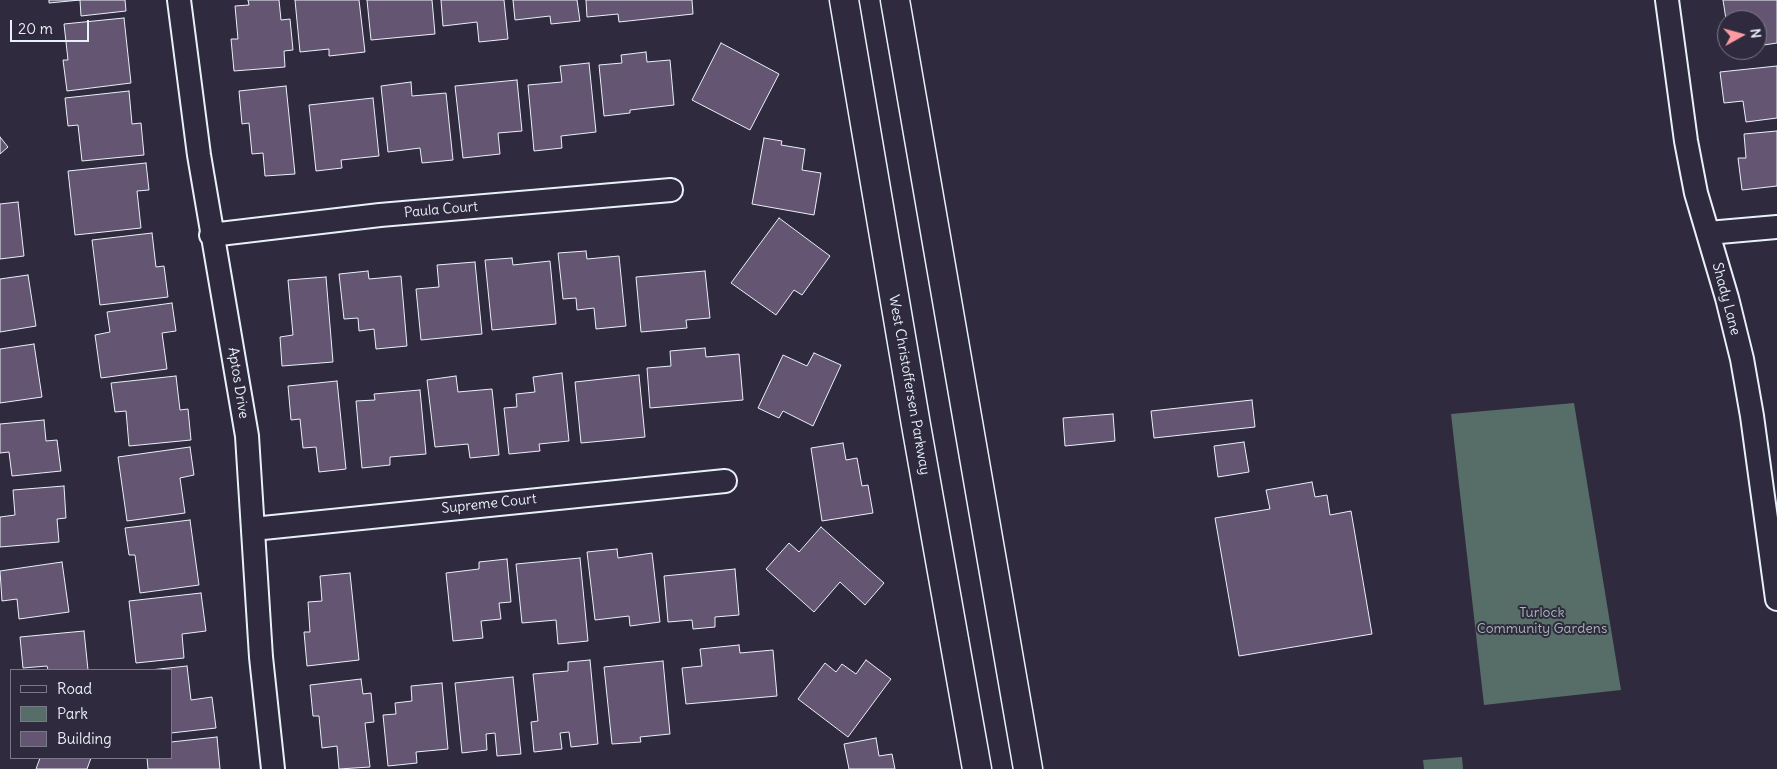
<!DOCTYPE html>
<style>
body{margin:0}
#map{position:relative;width:1777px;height:769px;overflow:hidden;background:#2f2a3d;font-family:Delius,sans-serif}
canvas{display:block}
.legend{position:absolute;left:10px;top:669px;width:162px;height:90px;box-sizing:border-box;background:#2f2a3d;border:1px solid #797a88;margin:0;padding:6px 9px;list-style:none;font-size:15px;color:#e8f1f8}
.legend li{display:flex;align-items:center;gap:10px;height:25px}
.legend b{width:25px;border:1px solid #797a88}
.north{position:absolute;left:1717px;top:10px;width:50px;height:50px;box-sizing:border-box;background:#2f2a3d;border:1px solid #797a88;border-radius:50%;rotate:83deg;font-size:14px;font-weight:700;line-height:20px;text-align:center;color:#e8f1f8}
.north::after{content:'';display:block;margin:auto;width:18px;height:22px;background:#ff9aa2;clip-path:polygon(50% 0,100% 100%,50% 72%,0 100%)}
.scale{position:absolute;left:10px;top:20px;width:79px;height:22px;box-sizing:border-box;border:2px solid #e8f1f8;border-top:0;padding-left:6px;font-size:15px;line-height:18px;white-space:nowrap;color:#e8f1f8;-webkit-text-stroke:4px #2f2a3d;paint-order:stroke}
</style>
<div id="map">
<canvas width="1777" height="769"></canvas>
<ul class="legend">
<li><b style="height:6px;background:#2f2a3d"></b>Road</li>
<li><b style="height:14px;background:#576d68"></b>Park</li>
<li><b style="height:14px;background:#645672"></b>Building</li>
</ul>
<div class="north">N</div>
<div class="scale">20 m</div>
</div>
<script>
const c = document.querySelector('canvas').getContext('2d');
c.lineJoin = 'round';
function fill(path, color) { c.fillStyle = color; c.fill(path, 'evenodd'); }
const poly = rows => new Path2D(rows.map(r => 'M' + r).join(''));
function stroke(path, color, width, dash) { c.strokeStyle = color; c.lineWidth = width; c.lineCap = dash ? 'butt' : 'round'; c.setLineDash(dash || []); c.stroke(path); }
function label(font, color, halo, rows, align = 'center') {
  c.font = font + ' Delius,sans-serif'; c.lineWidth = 4; c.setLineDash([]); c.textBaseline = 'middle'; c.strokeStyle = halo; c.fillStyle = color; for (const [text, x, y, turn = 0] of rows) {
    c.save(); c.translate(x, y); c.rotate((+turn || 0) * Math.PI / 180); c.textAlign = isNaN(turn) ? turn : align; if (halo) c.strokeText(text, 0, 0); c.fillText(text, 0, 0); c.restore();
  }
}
fill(poly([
 [1574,403,1621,690,1484,705,1451,414],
 [1462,757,1463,769,1424,769,1423,760]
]), '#576d68');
const building = poly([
 [49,0,125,0,126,11,81,16,80,0,49,3,49,0],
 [248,0,279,0,281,20,290,19,293,50,284,51,285,67,234,71,231,39,238,39,235,6,249,5,248,0],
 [295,0,359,0,365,52,329,56,329,49,300,52,295,0],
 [367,0,432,0,435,34,371,40,367,0],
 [441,0,504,0,508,39,479,42,477,22,443,26,441,0],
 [513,0,577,0,580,21,551,24,550,16,515,20,513,0],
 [586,0,692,0,693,14,619,22,618,14,587,17,586,0],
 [1723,0,1777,0,1777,43,1757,46,1757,20,1727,20,1727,26,1723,0],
 [124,18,131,83,67,91,63,60,68,60,64,24,124,18],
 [721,43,779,74,750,130,692,100,721,43],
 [646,52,647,62,670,60,674,105,630,110,630,113,604,116,599,65,622,63,621,55,646,52],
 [589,63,596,132,561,136,562,148,534,151,528,85,562,82,560,66,589,63],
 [1777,66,1777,118,1746,122,1743,101,1724,103,1720,72,1777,66],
 [517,80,522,131,498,133,500,154,463,158,455,86,517,80],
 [411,82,412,96,446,93,453,160,422,163,420,148,388,152,381,86,411,82],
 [286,86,295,174,265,176,263,153,252,154,249,123,242,124,239,91,286,86],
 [129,91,132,124,141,123,144,155,82,161,78,125,68,126,65,98,129,91],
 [373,98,379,156,341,160,342,168,316,171,309,105,373,98],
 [1777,131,1777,186,1742,190,1738,158,1746,158,1744,134,1777,131],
 [0,137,8,147,0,154,0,137],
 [764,138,782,141,781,145,805,149,802,170,821,173,814,215,752,204,764,138],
 [146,163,149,190,137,191,141,228,75,235,68,171,146,163],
 [18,202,24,256,0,259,0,204,18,202],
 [779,218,830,256,802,295,794,290,776,315,731,283,779,218],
 [152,233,156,267,164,266,168,297,100,305,92,240,152,233],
 [586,251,587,259,619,256,626,326,596,329,594,308,577,310,576,298,563,299,558,253,586,251],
 [512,258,513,265,550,261,556,324,492,330,485,260,512,258],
 [475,262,482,334,421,340,416,289,439,287,437,265,475,262],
 [368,271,369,279,401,276,407,346,376,349,374,329,359,331,358,318,344,319,339,274,368,271],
 [705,271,710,318,686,320,687,328,641,332,636,277,705,271],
 [28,275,36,326,0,332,0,279,28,275],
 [326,277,333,362,282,366,280,337,293,335,288,280,326,277],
 [172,303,176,331,162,333,167,369,101,378,95,335,110,332,107,312,172,303],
 [34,344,42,397,0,403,0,349,34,344],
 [705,348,706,357,739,354,743,400,650,408,647,368,671,366,670,351,705,348],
 [814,353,841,365,813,426,783,411,779,418,758,408,783,355,807,366,814,353],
 [562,373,569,441,539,444,540,451,509,454,504,408,517,407,516,394,535,392,533,377,562,373],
 [639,375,645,437,581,443,575,382,639,375],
 [176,376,180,410,188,409,191,440,129,446,126,411,115,412,111,383,176,376],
 [456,376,458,392,492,389,499,455,470,458,468,444,435,447,427,380,456,376],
 [337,381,346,469,319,472,316,447,303,448,300,419,291,420,288,386,337,381],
 [420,390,426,454,390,457,390,465,362,468,356,401,375,400,374,394,420,390],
 [1252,400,1255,427,1154,438,1151,411,1252,400],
 [1113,414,1115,441,1065,446,1063,418,1113,414],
 [44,420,46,441,57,440,61,471,12,476,9,452,0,453,0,424,44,420],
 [1244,442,1249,472,1218,477,1214,446,1244,442],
 [843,443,846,460,857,458,862,486,868,485,873,513,822,521,811,448,843,443],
 [190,447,194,475,180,478,185,513,127,521,118,457,190,447],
 [1312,482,1315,497,1327,495,1330,515,1351,511,1372,634,1239,656,1215,518,1270,509,1266,490,1312,482],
 [64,486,66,518,57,519,59,542,0,547,0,517,15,515,13,490,64,486],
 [190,520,199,585,140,593,135,555,129,555,125,528,190,520],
 [821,527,884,583,865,605,840,582,814,612,766,569,789,543,799,552,821,527],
 [617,549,618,558,652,553,660,622,630,626,629,616,595,620,587,552,617,549],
 [580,558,588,641,558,644,556,620,522,623,516,564,580,558],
 [507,559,511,602,499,603,501,619,481,621,483,638,453,641,446,573,479,569,479,562,507,559],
 [62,562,69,612,19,619,17,599,2,601,0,571,62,562],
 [735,569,739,615,715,617,715,627,693,629,692,620,668,622,664,576,735,569],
 [350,573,359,660,307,666,304,632,310,632,308,602,322,601,320,576,350,573],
 [201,593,206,631,182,634,184,658,136,663,129,601,201,593],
 [84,631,88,670,48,670,47,666,23,668,20,637,84,631],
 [739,645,740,653,773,650,777,696,686,704,682,668,702,666,700,649,739,645],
 [590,660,598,744,571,747,569,732,560,733,562,749,534,752,531,722,538,721,533,674,568,671,568,662,590,660],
 [866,660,891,679,848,737,798,699,825,663,836,672,842,664,856,674,866,660],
 [663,661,670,734,640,737,641,742,612,744,604,667,663,661],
 [187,666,191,700,212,697,216,728,171,733,171,670,150,670,187,666],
 [513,677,521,754,497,756,495,733,486,734,487,750,462,753,455,683,513,677],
 [361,679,363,694,371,693,374,722,365,723,370,767,339,769,337,746,322,748,319,716,313,716,310,685,361,679],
 [442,683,448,749,416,752,417,763,388,766,383,715,396,714,395,703,412,701,411,686,442,683],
 [217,737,220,769,148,769,147,758,171,758,171,742,217,737],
 [876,738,879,756,892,754,895,769,849,769,844,744,876,738],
 [40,758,91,758,87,769,36,769,40,758]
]);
fill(building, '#645672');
stroke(building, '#e8f1f8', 1);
const minor = poly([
 [179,0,199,155,247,436,261,657,273,769],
 [1667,0,1686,141,1696,193,1727,298,1742,359,1752,416,1777,599],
 [1708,233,1777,227],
 [211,235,380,215,671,190],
 [253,529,725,481]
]);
const tertiary = poly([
 [844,0,916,425,977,769],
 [895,0,1028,769]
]);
stroke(minor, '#e8f1f8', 26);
stroke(tertiary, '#e8f1f8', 31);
stroke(minor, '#2f2a3d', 22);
stroke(tertiary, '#2f2a3d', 28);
label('14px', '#e8f1f8', '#2f2a3d', [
 ["Paula Court",441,210,-5],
 ["Shady Lane",1726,299,75],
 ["Aptos Drive",238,383,81],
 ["West Christoffersen Parkway",909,385,80],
 ["Supreme Court",489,504,-6]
]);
label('14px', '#a7b6b7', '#2f2a3d', [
 ["Turlock",1542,613],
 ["Community Gardens",1542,629]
]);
</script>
